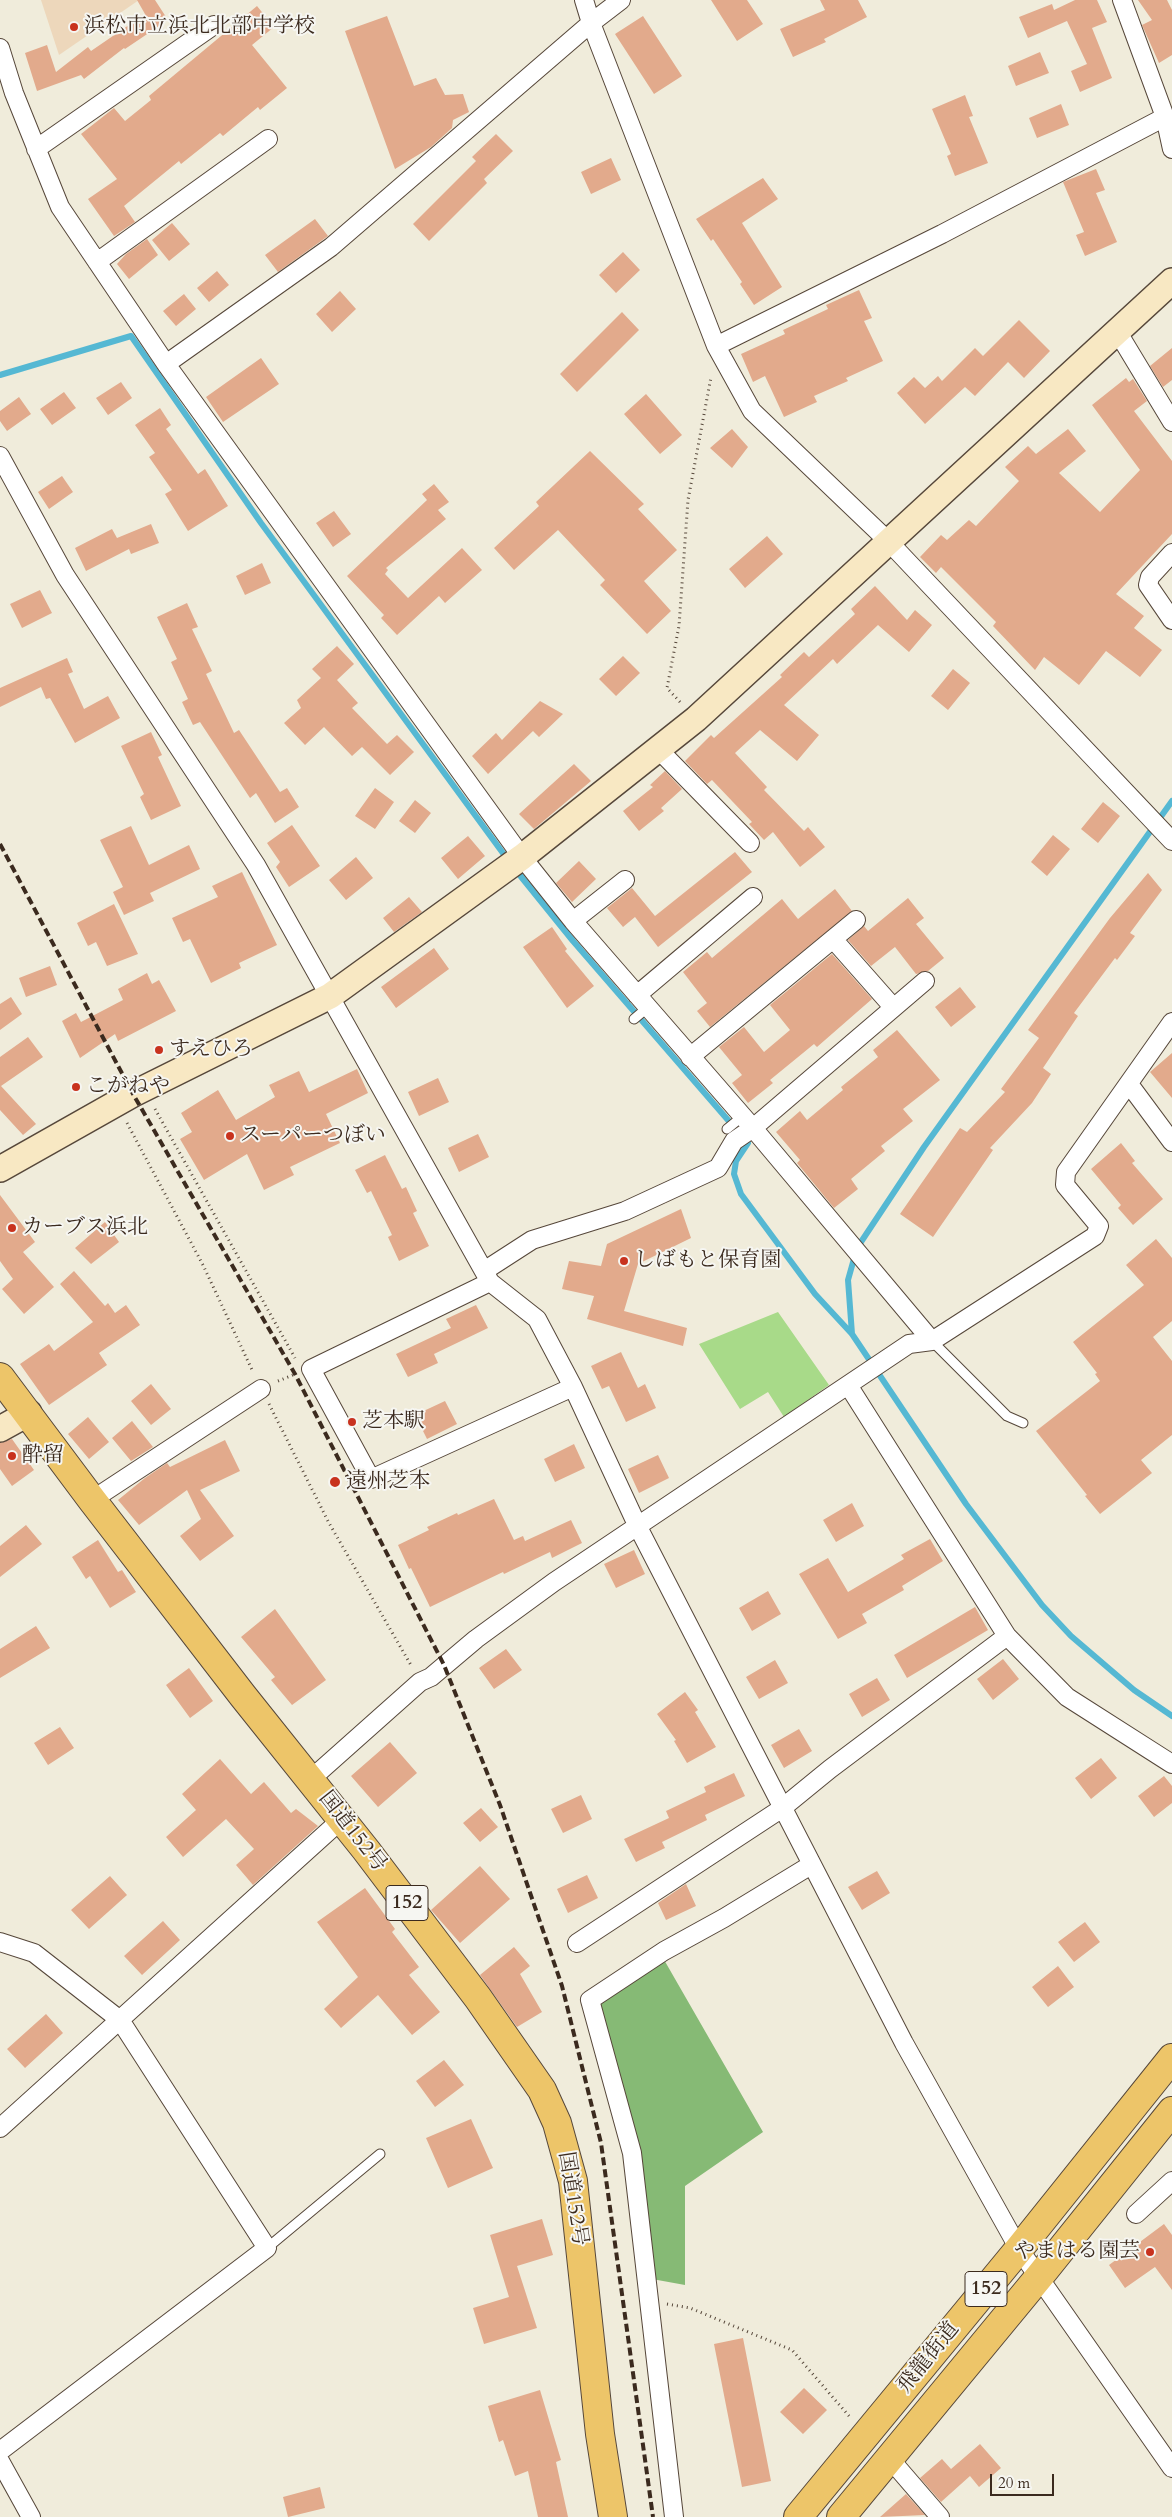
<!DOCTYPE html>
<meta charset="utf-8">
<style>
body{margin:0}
#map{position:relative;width:1172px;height:2517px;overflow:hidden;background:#f0ecdb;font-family:Cardo,serif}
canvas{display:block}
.scale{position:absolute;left:990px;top:2474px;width:64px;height:22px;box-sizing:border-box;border:2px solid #3b2a1e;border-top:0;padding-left:6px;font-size:15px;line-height:18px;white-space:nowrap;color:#3b2a1e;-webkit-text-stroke:4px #f6f6f2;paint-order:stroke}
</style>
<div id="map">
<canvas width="1172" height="2517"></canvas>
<div class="scale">20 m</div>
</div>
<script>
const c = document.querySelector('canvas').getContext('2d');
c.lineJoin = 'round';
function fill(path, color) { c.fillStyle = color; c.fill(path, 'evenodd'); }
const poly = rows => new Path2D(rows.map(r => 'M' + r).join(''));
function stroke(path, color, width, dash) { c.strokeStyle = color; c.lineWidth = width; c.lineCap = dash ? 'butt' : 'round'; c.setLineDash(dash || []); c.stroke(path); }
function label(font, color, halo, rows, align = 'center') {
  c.font = font + ' Cardo,"Noto Serif JP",serif'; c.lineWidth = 4; c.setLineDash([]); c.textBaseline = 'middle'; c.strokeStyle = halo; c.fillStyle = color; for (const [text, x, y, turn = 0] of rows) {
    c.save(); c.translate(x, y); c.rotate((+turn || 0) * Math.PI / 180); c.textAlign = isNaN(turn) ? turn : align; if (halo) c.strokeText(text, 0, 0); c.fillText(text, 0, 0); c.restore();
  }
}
fill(poly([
 [41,0,139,0,59,55]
]), '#edd7bb');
fill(poly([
 [778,1312,829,1385,784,1417,768,1392,740,1409,699,1344]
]), '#a8da89');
fill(poly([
 [663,1958,763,2132,685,2186,685,2285,652,2279,595,2001]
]), '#86ba75');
stroke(poly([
 [0,375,131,336,261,523,508,860],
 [514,868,573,941,734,1127],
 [742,1137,748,1143,736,1161,734,1174,741,1194,815,1294,852,1334,966,1504,1042,1605,1071,1636,1134,1690,1172,1716],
 [852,1334,848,1280,857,1248,924,1147,1172,801]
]), '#55b8d3', 6);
fill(poly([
 [137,0,155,0,168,20,125,49,124,48,84,79,81,75,37,91,25,53,47,45,56,72,88,47,91,51,145,14],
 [711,0,747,0,763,24,737,41],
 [820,0,858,0,867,17,824,39,826,42,793,57,780,29,825,10],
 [1075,0,1097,0,1107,22,1092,28,1112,78,1080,92,1071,71,1087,64,1067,21,1028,38,1019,17,1052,4,1054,10],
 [1138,0,1167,0,1172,10,1172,55,1159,63,1142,25,1152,20],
 [257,6,274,27,252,45,287,88,260,110,258,107,223,136,220,133,181,164,179,161,124,206,135,222,114,236,88,199,117,179,81,134,114,108,125,121,151,100,149,96],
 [387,16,414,86,436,78,445,95,463,94,469,112,453,120,452,128,431,147,395,169,345,31],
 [643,16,682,76,654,94,615,34],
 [1040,52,1049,73,1016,86,1008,66],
 [965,95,973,116,969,117,988,163,955,176,947,156,951,154,932,109],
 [1061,104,1069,125,1037,138,1029,118],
 [496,134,513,151,484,179,487,183,429,241,413,224,476,161,472,157],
 [611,158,621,180,591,194,581,172],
 [1096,169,1105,190,1096,193,1117,242,1085,256,1076,235,1084,232,1063,182],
 [763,178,778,199,742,223,782,287,754,305,740,284,742,282,713,239,711,241,696,219],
 [315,219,328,236,278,272,265,255],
 [172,223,190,244,169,261,152,240],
 [147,239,158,255,129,279,117,264,126,254],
 [623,252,640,270,616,293,599,275],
 [217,271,229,285,209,302,197,288],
 [859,290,872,318,864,321,883,361,846,378,848,381,814,396,817,402,784,417,765,376,753,382,741,354,785,334,783,330,828,309,826,305],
 [340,291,356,309,332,332,316,314],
 [184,294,196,309,176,326,163,311],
 [622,312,639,330,577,392,560,374],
 [1019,320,1050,351,1024,378,1008,362,975,396,965,387,925,424,897,393,914,377,925,388,938,376,942,381,975,348,983,356],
 [1172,348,1172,380,1163,387,1150,366],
 [261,358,279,384,223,422,206,397],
 [1126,378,1129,382,1133,379,1147,401,1134,411,1172,461,1172,534,1116,594,1144,616,1134,628,1162,650,1140,677,1106,651,1079,685,1044,657,1035,670,993,626,996,622,941,567,936,573,920,557,941,535,947,540,969,520,976,526,1019,481,1005,467,1028,446,1036,454,1068,429,1086,451,1059,473,1100,512,1140,470,1092,405],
 [121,382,132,398,108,415,96,398],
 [64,392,76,408,52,425,40,409],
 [646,394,682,435,660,454,624,414],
 [19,397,31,414,7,431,0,421,0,411],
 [160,408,171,425,166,429,198,474,205,469,228,506,188,531,165,494,172,490,149,457,155,453,135,425],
 [732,429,748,447,732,468,710,448],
 [590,451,644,504,638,509,677,550,644,581,671,611,647,634,600,585,605,580,558,530,514,570,494,548,539,506,536,502],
 [62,476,73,492,49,509,38,492],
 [434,484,449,502,438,510,446,519,386,568,388,570,385,574,408,598,462,548,482,570,445,603,439,596,397,635,381,618,384,615,347,576,427,500,422,494],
 [334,511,351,534,333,547,316,523],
 [151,524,159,543,131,554,129,549,86,571,75,548,112,529,117,538],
 [767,536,783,554,745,588,729,569],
 [262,563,271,583,245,595,236,576],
 [875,586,907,620,915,610,932,625,909,652,878,625,837,664,833,659,784,705,819,735,797,761,760,730,735,753,767,787,764,790,804,831,808,827,825,847,800,867,773,832,764,840,749,824,752,822,712,780,707,784,685,761,711,735,714,738,782,677,780,675,804,652,809,657,855,614,851,609],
 [40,590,52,613,22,628,10,604],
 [187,603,198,627,192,629,212,671,206,674,234,733,239,730,280,792,287,788,299,807,275,823,256,793,250,798,200,722,193,725,182,702,188,699,171,662,177,659,157,617],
 [337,646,354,664,337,680,358,703,352,708,387,744,397,735,414,752,390,775,362,747,352,756,324,727,305,745,284,723,301,708,297,700,321,678,312,669],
 [623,656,640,673,616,696,599,679],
 [67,658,73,672,68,674,84,709,108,696,120,718,75,743,50,698,46,699,41,687,0,707,0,688],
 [953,669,970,683,948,710,931,696],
 [540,701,563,714,539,737,533,731,488,774,472,756,496,733,502,740],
 [151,732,162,755,158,757,181,806,151,820,140,797,144,794,121,746],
 [574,764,591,781,534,829,519,814],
 [665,771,682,789,661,808,664,811,639,831,623,811,653,787,650,785],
 [375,788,394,802,375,829,355,816],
 [415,800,431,813,415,833,399,821],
 [1103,802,1120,816,1098,843,1081,829],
 [292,825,320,866,289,887,276,867,280,862,267,843],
 [131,826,149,865,189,845,200,869,150,893,154,901,124,915,113,892,123,887,100,840],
 [1053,835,1070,849,1047,876,1031,862],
 [468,836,485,856,458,879,441,858],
 [735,852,752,872,658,947,635,917,623,927,607,908,632,888,655,916],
 [356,857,373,878,346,900,329,880],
 [579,861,596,879,572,902,556,883],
 [242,872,277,945,239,963,241,968,211,983,190,939,183,942,172,918,218,897,212,886],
 [1148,873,1162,890,1130,933,1135,936,1117,960,1115,958,1074,1013,1078,1016,1043,1068,1051,1074,1032,1103,990,1148,993,1150,933,1237,900,1214,960,1128,967,1132,1005,1092,1001,1089,1039,1038,1028,1030,1110,918],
 [835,889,852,911,710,1027,697,1011,707,1003,683,972,707,952,712,958,782,899,798,919],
 [409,897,422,912,394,932,383,918],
 [908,898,924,918,916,924,944,958,928,971,916,974,895,947,871,966,848,940,864,926,868,931],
 [114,904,138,954,107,966,96,942,88,946,77,923],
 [552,927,567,949,565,951,594,986,567,1008,523,947],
 [434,948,449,969,396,1008,381,987],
 [832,954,872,999,817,1047,814,1044,770,1080,773,1083,748,1103,732,1083,742,1075,719,1047,744,1027,764,1052,790,1030,770,1005],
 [50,966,57,985,26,997,19,978],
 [147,973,152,984,159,980,176,1011,118,1041,115,1034,80,1058,62,1021,76,1013,81,1022,123,1000,118,989],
 [960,987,976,1007,951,1027,935,1007],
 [11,997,22,1014,0,1030,0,1004],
 [897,1030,940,1080,903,1109,913,1121,881,1146,885,1151,851,1179,858,1189,834,1208,797,1163,800,1160,776,1132,800,1111,807,1120,843,1090,841,1087,878,1057,873,1050],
 [28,1037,43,1057,1,1086,36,1124,23,1135,0,1110,0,1057],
 [1172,1053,1172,1098,1150,1072],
 [357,1069,368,1093,326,1114,340,1143,290,1167,294,1175,264,1190,247,1154,204,1180,180,1139,192,1132,181,1113,218,1090,236,1120,275,1097,269,1085,299,1071,309,1092],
 [438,1078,449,1102,419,1116,408,1092],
 [478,1134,489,1157,459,1172,448,1148],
 [1121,1143,1135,1161,1132,1163,1163,1199,1133,1225,1118,1208,1121,1205,1091,1169],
 [385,1155,402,1189,406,1187,417,1211,413,1213,429,1246,399,1261,388,1237,392,1235,371,1191,367,1193,355,1170],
 [0,1195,35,1242,23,1252,54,1287,24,1314,2,1289,13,1279,0,1261],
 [681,1209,691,1238,638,1264,624,1311,687,1328,683,1346,587,1319,594,1296,562,1289,569,1261,601,1266,607,1244],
 [105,1222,119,1242,91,1264,75,1248],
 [1156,1239,1172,1258,1172,1321,1153,1337,1172,1361,1172,1435,1141,1460,1152,1473,1100,1514,1085,1496,1087,1495,1036,1431,1100,1381,1095,1374,1097,1373,1073,1342,1144,1285,1126,1265],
 [74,1271,105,1306,108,1303,115,1313,126,1305,140,1325,99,1353,107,1365,49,1405,20,1364,49,1344,54,1351,93,1322,60,1284],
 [476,1305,488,1328,434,1354,438,1363,408,1377,396,1354,451,1328,446,1319],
 [621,1352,638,1388,645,1384,656,1408,626,1422,609,1386,602,1389,591,1366],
 [151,1384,171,1409,151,1425,131,1401],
 [445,1401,457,1424,427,1439,415,1415],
 [88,1417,109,1442,89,1459,68,1434],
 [132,1421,153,1447,131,1461,112,1438],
 [12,1439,34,1470,12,1486,0,1469,0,1443],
 [225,1440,240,1471,200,1490,234,1536,200,1561,180,1536,201,1519,187,1490,139,1525,118,1500,145,1478,167,1463,170,1467],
 [574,1444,585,1468,555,1482,544,1459],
 [658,1455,669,1478,639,1493,628,1469],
 [494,1499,514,1540,523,1536,525,1541,571,1520,582,1543,552,1558,550,1552,504,1574,503,1572,430,1607,411,1568,409,1569,398,1545,429,1530,427,1527,457,1513,458,1515],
 [852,1503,864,1526,836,1542,823,1520],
 [26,1525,42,1544,0,1577,0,1546],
 [930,1539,943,1561,902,1586,904,1590,862,1614,867,1623,838,1639,799,1574,828,1558,848,1592,904,1559,901,1555],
 [98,1540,118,1572,122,1570,136,1592,110,1608,90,1576,86,1579,72,1557],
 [634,1550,645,1574,616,1588,604,1564],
 [768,1591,781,1614,752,1631,739,1608],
 [975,1607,988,1630,907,1678,894,1655],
 [275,1609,326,1680,292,1705,271,1680,275,1677,241,1637],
 [36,1626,50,1648,0,1678,0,1649],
 [506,1649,522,1670,494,1689,479,1668],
 [1003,1659,1019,1679,993,1700,977,1679],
 [775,1660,788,1683,759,1699,746,1677],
 [189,1668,213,1701,190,1718,166,1685],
 [877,1678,890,1700,862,1717,849,1694],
 [685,1692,698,1710,695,1712,716,1747,687,1763,674,1741,676,1740,657,1714],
 [60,1727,74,1748,48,1765,34,1743],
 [799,1729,812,1751,784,1768,771,1745],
 [390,1742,417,1773,378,1807,351,1776],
 [1101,1758,1117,1778,1091,1799,1075,1778],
 [220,1759,251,1794,264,1782,291,1813,296,1809,318,1826,253,1885,236,1865,254,1849,226,1819,183,1857,166,1837,196,1810,182,1794],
 [734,1773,745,1796,705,1815,707,1820,662,1842,665,1848,636,1862,624,1839,669,1818,666,1811,706,1792,704,1787],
 [1164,1776,1172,1786,1172,1803,1154,1817,1138,1796],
 [581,1795,592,1819,563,1833,551,1809],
 [481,1808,498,1827,480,1842,463,1823],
 [480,1866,510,1899,460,1943,431,1910],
 [877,1871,890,1893,862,1910,848,1887],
 [587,1875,598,1898,568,1913,557,1889],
 [110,1876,127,1895,89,1929,71,1910],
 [686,1884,696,1906,666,1920,658,1903],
 [365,1888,395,1929,392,1932,419,1967,409,1975,440,2012,412,2035,378,1995,341,2028,324,2009,358,1977,317,1922],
 [163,1921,180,1940,142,1975,124,1956],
 [1085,1922,1100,1942,1074,1962,1058,1942],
 [514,1947,530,1966,520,1974,542,2012,517,2027,480,1975],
 [1058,1966,1074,1987,1048,2007,1032,1987],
 [46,2014,63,2033,25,2068,7,2049],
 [444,2060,464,2085,435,2107,416,2081],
 [471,2119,493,2168,448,2188,426,2138],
 [542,2219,553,2255,517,2266,537,2328,484,2344,473,2308,509,2297,490,2235],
 [1164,2224,1172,2235,1172,2290,1155,2267,1125,2288,1109,2265],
 [743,2338,771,2481,742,2487,714,2344],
 [804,2388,827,2410,803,2434,780,2412],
 [540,2390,561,2460,556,2462,568,2517,538,2517,528,2471,515,2476,503,2440,499,2442,488,2406],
 [980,2444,1001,2468,979,2487,970,2476,941,2502,920,2478,942,2459,951,2469],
 [320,2487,325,2508,288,2517,283,2497],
 [906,2494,925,2515,880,2517]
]), '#e2aa8c');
const lane = poly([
 [634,1019,647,1008],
 [727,1129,743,1116],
 [932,1341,1007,1416,1023,1423],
 [267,2248,380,2154]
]);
const street = poly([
 [584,0,591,23,716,346,752,411,888,541,1172,841],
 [1122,0,1165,117,1172,149],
 [0,48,14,93,60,207,166,364,522,857,573,921,753,1128,932,1341],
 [36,149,214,25],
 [97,262,268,139],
 [1117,331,1172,422],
 [716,346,942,234,1165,117],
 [166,364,331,247,591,23,621,0],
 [0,456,65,575,256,865,490,1282,537,1319,573,1387,638,1527,904,2043,1019,2249,1172,2468],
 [1172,553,1150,577,1148,585,1172,620],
 [658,749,750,843],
 [573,921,625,880],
 [833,939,893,1007],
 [637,995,753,897],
 [690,1057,856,920],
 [1129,1084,1172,1142],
 [484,1271,532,1240,625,1211,718,1168,734,1141,753,1128,925,981],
 [490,1282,311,1369,371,1479,573,1387],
 [848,1385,1007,1636,1067,1697,1172,1764],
 [92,1500,261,1389],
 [311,1779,420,1682,431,1677,476,1639,554,1582,909,1344,932,1341,1095,1236,1099,1226,1065,1185,1066,1172,1172,1022],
 [0,1942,34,1953,120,2020,267,2248,0,2451],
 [577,1943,781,1809,830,1769,1007,1636],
 [0,2128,342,1819],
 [1136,2214,1172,2181],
 [890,2459,940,2517],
 [0,2461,31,2517],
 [674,2517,632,2153,590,2000,664,1951,724,1918,811,1865]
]);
const secondary = poly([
 [0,1169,133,1094,330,996,522,857,696,719,1172,281],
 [0,1429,29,1413]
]);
const highway = poly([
 [0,1377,92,1500,243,1696,366,1850,478,1998,542,2090,557,2123,573,2181,600,2434,613,2517],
 [798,2517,1019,2249,1172,2058],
 [841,2517,1039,2277,1172,2111]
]);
stroke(lane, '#56473a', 11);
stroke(street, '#56473a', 20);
stroke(secondary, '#56473a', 28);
stroke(highway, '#56473a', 30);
stroke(poly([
 [680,702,667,688,679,626,688,500,711,377],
 [155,1109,295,1358],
 [127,1123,203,1265,253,1372],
 [278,1381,293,1375],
 [269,1404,329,1523,412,1667],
 [667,2304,690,2308,792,2350,849,2416]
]), '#56473a', 3, [1, 4]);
stroke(lane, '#fff', 9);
stroke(street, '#fff', 18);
stroke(secondary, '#f8e8c3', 25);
stroke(highway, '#edc569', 28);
stroke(poly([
 [0,844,133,1094,295,1374,444,1665,500,1805,562,1986,601,2143,653,2517]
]), '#3b2a1e', 4, [8, 4]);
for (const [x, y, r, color] of [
 [74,27,5,"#c8321e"],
 [159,1050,5,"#c8321e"],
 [76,1087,5,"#c8321e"],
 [230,1136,5,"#c8321e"],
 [12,1228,5,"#c8321e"],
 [624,1261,5,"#c8321e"],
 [352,1422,5,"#c8321e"],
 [12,1456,5,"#c8321e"],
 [335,1482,6,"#c8321e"],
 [1150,2252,5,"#c8321e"]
]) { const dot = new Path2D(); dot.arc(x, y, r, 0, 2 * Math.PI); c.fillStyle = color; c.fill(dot); stroke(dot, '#f6f6f2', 2); }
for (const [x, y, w] of [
 [407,1903,42],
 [986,2289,42]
]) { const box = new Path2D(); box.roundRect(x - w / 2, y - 17.5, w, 35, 4); c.fillStyle = '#f6f6f2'; c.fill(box); stroke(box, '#3b2a1e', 1); }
label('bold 20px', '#3b2a1e', null, [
 ["152",407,1903],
 ["152",986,2289]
]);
label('21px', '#3b2a1e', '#f6f6f2', [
 ["浜松市立浜北北部中学校",84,27],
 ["すえひろ",169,1050],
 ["こがねや",86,1087],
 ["スーパーつぼい",240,1136],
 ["カーブス浜北",22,1228],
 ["しばもと保育園",634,1261],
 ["芝本駅",362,1422],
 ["酔留",22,1456],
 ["遠州芝本",346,1482],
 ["やまはる園芸",1140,2252,"right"]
], 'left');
label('21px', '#3b2a1e', '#f6f6f2', [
 ["国道152号",352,1832,52],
 ["国道152号",572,2199,81],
 ["飛龍街道",929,2358,-51]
]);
</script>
